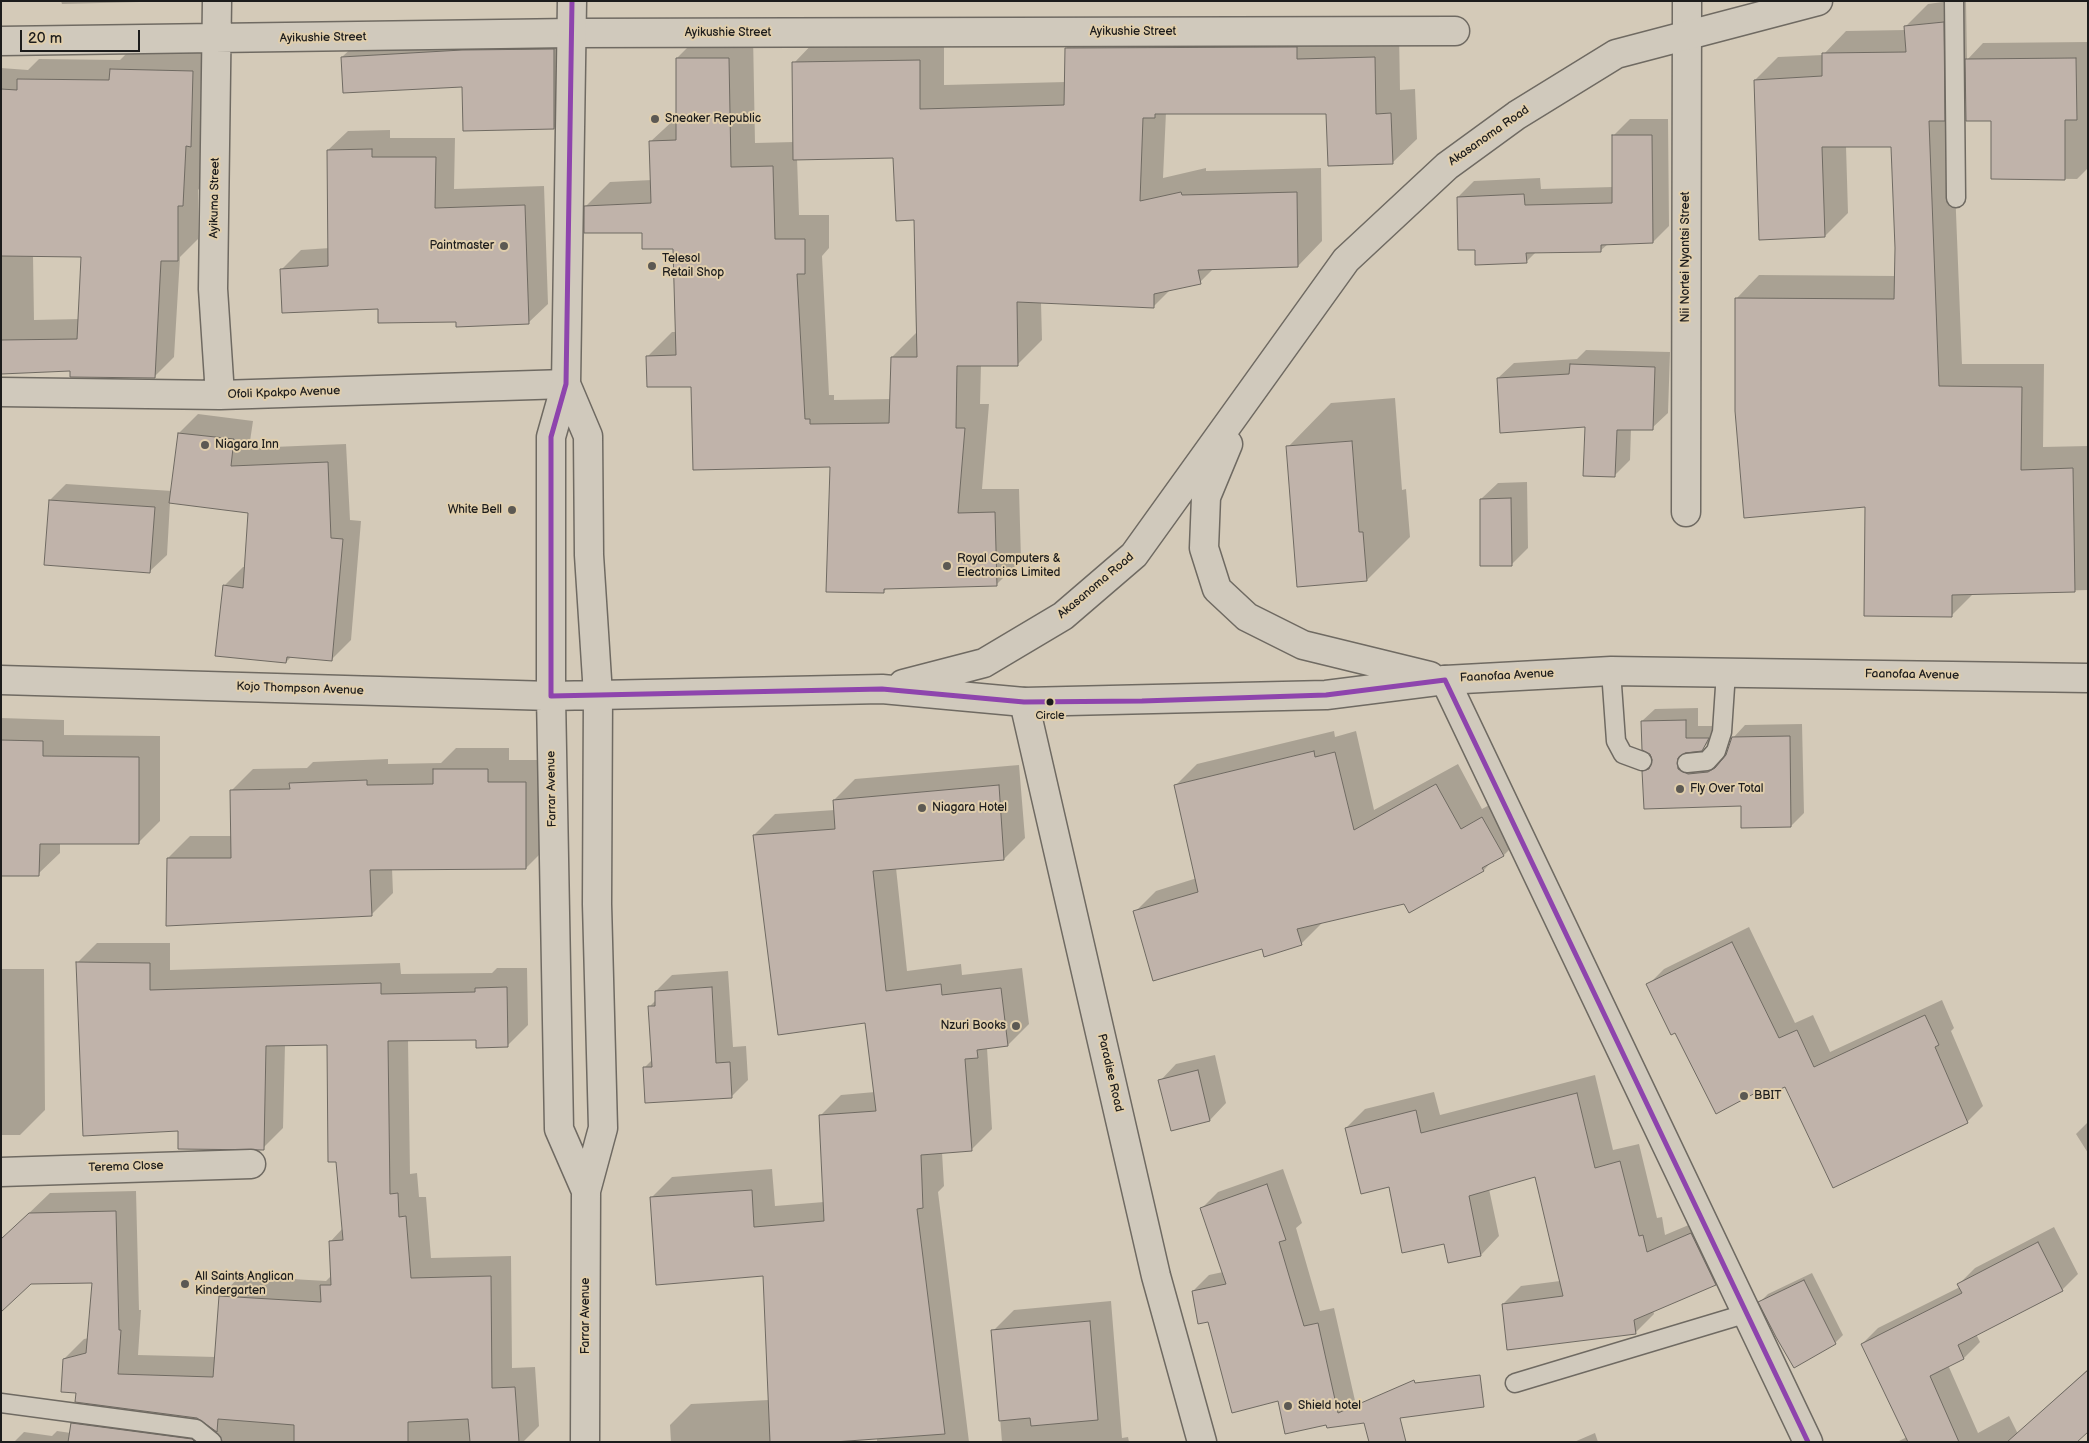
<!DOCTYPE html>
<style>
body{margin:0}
#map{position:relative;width:2089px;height:1443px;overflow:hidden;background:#d4cab8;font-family:"Balsamiq Sans",sans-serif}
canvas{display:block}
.frame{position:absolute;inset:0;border:2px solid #1c1c1c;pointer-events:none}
.scale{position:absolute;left:20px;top:30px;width:120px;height:22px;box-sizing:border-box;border:2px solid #1c1c1c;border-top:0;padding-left:6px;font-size:15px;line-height:18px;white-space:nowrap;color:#1c1c1c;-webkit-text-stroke:4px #e0ceac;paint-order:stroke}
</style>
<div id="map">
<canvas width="2089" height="1443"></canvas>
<div class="frame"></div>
<div class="scale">20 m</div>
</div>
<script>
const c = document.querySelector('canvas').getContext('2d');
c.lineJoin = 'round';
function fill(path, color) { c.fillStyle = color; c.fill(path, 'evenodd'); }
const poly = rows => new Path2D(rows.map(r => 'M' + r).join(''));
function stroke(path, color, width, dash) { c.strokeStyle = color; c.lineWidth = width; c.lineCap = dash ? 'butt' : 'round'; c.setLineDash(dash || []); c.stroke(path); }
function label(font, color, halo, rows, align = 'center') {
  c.font = font + ' "Balsamiq Sans",sans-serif'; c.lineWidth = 4; c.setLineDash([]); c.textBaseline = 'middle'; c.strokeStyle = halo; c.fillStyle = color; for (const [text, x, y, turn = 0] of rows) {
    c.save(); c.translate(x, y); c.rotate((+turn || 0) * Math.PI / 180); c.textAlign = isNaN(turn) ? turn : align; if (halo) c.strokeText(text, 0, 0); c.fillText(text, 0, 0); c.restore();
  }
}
fill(poly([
 [61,1,179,1,62,4],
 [1950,1,1966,1,1967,60,1983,43,2088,42,2088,168,2077,179,1992,178,1992,119,1967,97,1952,112,1962,364,2044,364,2043,447,2088,446,2088,590,1974,593,1951,616,1866,506,1737,298,1759,275,1896,276,1892,145,1846,146,1848,213,1825,236,1755,80,1778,57,1823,55,1846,31,1906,30,1905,27,1928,4],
 [1091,24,1399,33,1400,90,1415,89,1417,139,1392,163,1328,112,1166,112,1163,178,1206,168,1206,171,1321,168,1322,241,1298,266,1214,268,1200,282,1171,289,1153,307,1041,302,1042,340,1017,365,981,365,980,404,989,404,982,489,1019,489,1021,560,997,584,888,587,883,592,831,466,692,386,647,357,672,332,676,332,674,247,586,206,610,182,652,180,650,142,677,117,677,58,701,34,753,34,755,143,794,142,794,63,818,38,944,36,944,85,1066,82,1066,48],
 [894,157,915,218,916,333,892,357,891,399,834,400,834,395,829,395,822,256,829,248,829,215,799,215,797,158],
 [570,33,570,112,554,128,464,86,342,57,359,41],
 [131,49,213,51,203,184,198,190,198,239,180,257,174,357,154,377,71,370,1,373,1,68,28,70,39,59,120,60],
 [33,255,82,256,79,319,34,320],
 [1630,119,1668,119,1669,226,1653,242,1608,244,1600,251,1536,252,1526,262,1476,249,1458,197,1474,181,1540,178,1541,189,1613,187,1613,136],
 [390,130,390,138,455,138,454,189,544,186,548,304,528,323,458,321,379,308,282,269,301,250,330,248,328,150,348,131],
 [1586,350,1670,352,1668,413,1652,428,1631,429,1630,460,1614,476,1586,426,1498,378,1514,363,1577,359],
 [1395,398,1402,490,1406,489,1410,537,1367,580,1288,447,1331,403],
 [198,414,253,421,249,448,346,444,350,520,361,521,351,640,332,659,292,656,286,662,224,586,243,567,246,567,249,512,170,502,167,555,150,571,50,500,66,484,172,491,179,433],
 [1527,482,1528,548,1511,565,1481,499,1498,483],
 [1698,708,1698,726,1720,726,1714,737,1701,750,1690,751,1690,756,1701,761,1725,758,1733,738,1745,725,1802,724,1804,813,1791,826,1742,805,1644,772,1654,760,1642,721,1655,709],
 [1,718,64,720,64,735,160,736,160,821,138,843,60,842,60,853,38,874,1,875],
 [1334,731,1335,737,1356,731,1374,810,1458,764,1482,809,1504,797,1525,834,1504,855,1493,860,1484,870,1409,911,1404,902,1323,922,1301,944,1262,947,1135,912,1156,891,1197,878,1176,785,1197,764],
 [456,748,509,748,509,760,548,760,548,846,526,868,392,868,393,893,371,915,168,858,190,836,232,836,231,791,253,769,307,768,313,762,388,759,388,764,441,763],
 [1019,765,1025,838,1004,859,896,868,907,971,961,964,962,975,1022,968,1029,1024,1008,1045,987,1048,992,1129,971,1150,942,1152,944,1186,938,1192,969,1442,877,1442,877,1438,815,1442,671,1442,670,1425,691,1404,769,1400,764,1275,651,1198,672,1177,772,1169,775,1206,824,1202,820,1116,841,1095,875,1092,866,1022,754,835,775,814,835,810,834,800,855,779],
 [1749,927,1795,1023,1813,1015,1830,1052,1942,1000,1954,1028,1951,1031,1983,1106,1967,1122,1786,1085,1760,1089,1676,1031,1648,985,1664,969],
 [97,943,170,943,170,970,400,963,401,974,492,973,497,968,527,968,528,1025,507,1046,477,1039,408,1040,410,1174,417,1173,419,1197,426,1197,431,1258,511,1256,512,1368,535,1367,539,1426,523,1442,14,1442,24,1432,52,1436,57,1431,71,1433,72,1424,93,1403,77,1392,64,1359,84,1339,89,1338,93,1281,1,1240,50,1193,136,1191,139,1310,141,1310,138,1355,216,1357,220,1297,240,1276,326,1281,332,1275,330,1242,343,1228,328,1044,285,1045,283,1128,263,1148,179,1129,77,963],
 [1,969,44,969,45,1110,20,1135,1,1135],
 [728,971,733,1047,746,1046,748,1080,732,1096,644,1068,653,1059,650,1006,656,1000,656,991,672,975],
 [1215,1055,1226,1103,1210,1120,1171,1129,1160,1081,1176,1064],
 [1595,1075,1613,1150,1639,1144,1657,1218,1662,1217,1665,1235,1710,1216,1734,1265,1715,1284,1653,1310,1654,1314,1635,1333,1503,1304,1521,1286,1560,1281,1536,1175,1489,1189,1499,1236,1481,1255,1445,1243,1390,1185,1346,1128,1365,1109,1434,1092,1440,1115],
 [2088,1122,2088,1153,2076,1134],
 [1283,1169,1302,1223,1296,1228,1320,1311,1334,1308,1356,1405,1339,1421,1279,1400,1209,1321,1193,1291,1209,1275,1223,1272,1202,1208,1218,1192],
 [2054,1227,2078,1274,2062,1290,1976,1334,1980,1342,1964,1358,1948,1365,1978,1433,2009,1416,2022,1442,1897,1442,1907,1437,1862,1344,1878,1328,1960,1287,1959,1284,1975,1268],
 [1812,1273,1843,1335,1835,1343,1760,1302,1768,1294],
 [1111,1301,1122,1438,1128,1437,1129,1442,1002,1442,993,1331,1014,1310],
 [2088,1369,2088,1431,2023,1429,2045,1408],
 [1595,1433,1598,1442,1574,1442]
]), '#0003');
const building = poly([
 [1944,22,1945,121,1929,121,1939,386,2022,387,2021,470,2073,468,2075,592,1952,595,1952,617,1864,616,1865,507,1744,518,1735,411,1735,298,1894,299,1895,248,1891,147,1822,147,1825,237,1759,240,1754,80,1822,76,1822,53,1906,52,1904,26,1944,22],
 [1297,47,1297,59,1375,57,1376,114,1391,113,1393,164,1328,166,1326,114,1155,114,1155,118,1143,118,1140,201,1181,192,1182,195,1297,192,1298,267,1198,270,1201,284,1154,294,1154,308,1017,302,1018,366,957,366,956,428,965,428,958,513,995,512,997,586,884,589,884,593,826,592,830,467,693,470,691,387,647,387,646,356,676,355,673,249,642,249,642,233,584,233,584,206,651,203,649,141,676,140,676,58,729,58,731,167,773,166,775,239,805,239,805,274,797,274,805,419,810,419,810,424,889,423,891,357,917,357,914,220,896,221,893,158,793,160,792,62,920,60,920,109,1064,105,1065,48,1297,47],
 [554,49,554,129,463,131,462,87,343,93,341,57,462,50,554,49],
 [2076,58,2077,120,2065,120,2065,180,1991,179,1991,121,1966,121,1965,59,2076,58],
 [110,69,193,71,191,147,186,146,183,206,178,206,178,261,161,261,155,378,70,377,70,371,1,374,1,340,77,339,81,257,1,256,1,89,17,90,17,79,109,80,110,69],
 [1612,135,1652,135,1653,243,1601,245,1601,252,1526,253,1527,263,1475,265,1475,250,1458,250,1457,197,1524,194,1525,205,1612,203,1612,135],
 [372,149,372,157,436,157,435,208,525,205,529,324,456,327,456,322,378,323,378,309,282,313,280,269,328,266,327,150,372,149],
 [1570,364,1655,367,1653,430,1617,430,1615,477,1583,476,1585,427,1500,433,1497,378,1569,374,1570,364],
 [178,433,234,439,231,466,328,462,331,538,343,539,332,661,287,657,286,663,215,656,223,585,243,588,248,513,169,503,178,433],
 [1352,441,1359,532,1363,532,1367,581,1297,587,1286,446,1352,441],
 [1511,498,1512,566,1480,566,1480,499,1511,498],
 [49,500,155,507,150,573,44,565,49,500],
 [1686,720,1686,738,1709,738,1702,751,1685,753,1678,758,1678,769,1688,774,1708,772,1715,768,1726,755,1732,737,1790,736,1791,827,1741,828,1741,806,1644,809,1642,771,1649,769,1652,760,1650,754,1642,750,1641,721,1686,720],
 [1,740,43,741,43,756,139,757,139,844,40,844,39,876,1,876,1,740],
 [1314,751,1315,757,1335,752,1354,830,1436,784,1461,829,1482,817,1504,856,1482,868,1484,871,1409,913,1404,904,1297,929,1302,945,1264,957,1262,949,1153,981,1133,911,1198,892,1174,785,1314,751],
 [433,769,488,769,488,782,526,782,526,869,370,870,372,916,166,926,167,858,231,858,230,790,290,789,289,783,367,780,367,785,433,784,433,769],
 [999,785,1004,860,873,871,886,991,941,984,942,995,1001,988,1008,1046,977,1050,978,1058,965,1059,972,1151,921,1155,923,1208,917,1209,945,1434,834,1442,770,1442,763,1276,656,1285,650,1197,752,1190,754,1227,824,1221,819,1115,876,1111,865,1023,778,1035,753,835,835,829,833,800,999,785],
 [1732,942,1779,1038,1797,1030,1814,1067,1925,1015,1939,1045,1935,1047,1968,1123,1833,1188,1785,1087,1762,1097,1759,1091,1716,1114,1675,1033,1671,1035,1646,984,1732,942],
 [76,962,150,963,150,990,381,983,381,994,475,992,475,988,507,987,508,1047,476,1048,476,1040,388,1041,390,1194,398,1193,399,1217,406,1216,411,1278,491,1276,492,1388,515,1387,519,1442,470,1442,468,1419,408,1422,408,1442,294,1442,294,1425,218,1419,217,1432,197,1418,75,1402,76,1393,61,1392,63,1359,86,1353,92,1283,31,1284,1,1312,1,1239,29,1213,116,1211,119,1330,121,1330,118,1374,213,1377,219,1296,321,1302,320,1285,331,1285,329,1241,343,1240,336,1162,328,1162,327,1045,266,1046,264,1150,178,1149,178,1131,83,1136,76,962],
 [712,987,716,1063,730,1062,732,1098,645,1103,643,1067,652,1067,648,1006,655,1006,655,991,712,987],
 [1198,1070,1210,1121,1171,1131,1158,1080,1198,1070],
 [1577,1093,1595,1168,1620,1161,1639,1236,1643,1235,1647,1252,1691,1233,1716,1285,1634,1320,1636,1334,1507,1350,1502,1304,1563,1296,1535,1177,1469,1196,1481,1256,1448,1263,1444,1244,1402,1253,1389,1187,1361,1194,1345,1128,1416,1110,1421,1133,1577,1093],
 [1267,1184,1286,1240,1279,1242,1304,1326,1318,1323,1338,1413,1414,1380,1415,1383,1480,1375,1484,1407,1400,1418,1406,1442,1369,1442,1364,1423,1327,1428,1326,1425,1285,1434,1278,1401,1232,1413,1208,1322,1198,1324,1192,1291,1226,1284,1200,1208,1267,1184],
 [2038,1242,2063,1291,1958,1345,1964,1359,1930,1376,1959,1442,1908,1442,1861,1344,1962,1293,1957,1284,2038,1242],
 [1804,1280,1836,1344,1794,1368,1776,1337,1758,1302,1804,1280],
 [1090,1321,1098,1420,1031,1426,1030,1418,999,1421,991,1330,1090,1321],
 [2088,1370,2088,1432,2077,1442,2007,1442,2088,1370],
 [71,1423,192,1439,195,1442,68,1442,71,1423]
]);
fill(building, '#c0b3aa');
stroke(building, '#6f6a62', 1);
const lane = poly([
 [1954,1,1956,198],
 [1611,671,1616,741,1623,754,1642,761],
 [1687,763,1707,761,1716,751,1722,732,1726,672],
 [1515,1383,1748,1313],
 [1,1403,196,1429,212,1442]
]);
const street = poly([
 [217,1,213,289,220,395],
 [1,41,572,33,1455,31],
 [1,392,220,395,566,384],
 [1686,512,1687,1],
 [1445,680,1808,1442],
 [1024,702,1156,1276,1202,1442],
 [1,1172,251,1164]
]);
const secondary = poly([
 [572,1,566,384,551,437,551,696,559,1129,586,1191],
 [566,384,588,436,589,555,598,695,597,904,603,1128,586,1191,585,1442],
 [1228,444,1206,497,1204,548,1217,589,1247,617,1303,645,1430,676],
 [1,680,551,696,882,689,1024,702,1326,695,1445,680,1611,671,2088,678],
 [903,684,984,663,1063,616,1134,555,1346,260,1447,166,1517,115,1616,54,1818,1]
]);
stroke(lane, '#6f6a62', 21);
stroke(street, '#6f6a62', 31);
stroke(secondary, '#6f6a62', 31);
stroke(lane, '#d0c9bc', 18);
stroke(street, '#d0c9bc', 28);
stroke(secondary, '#d0c9bc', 28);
stroke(poly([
 [572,1,566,384,551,437,551,696,882,689,1024,702,1142,701,1326,695,1445,680,1808,1442]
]), '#8e44ad', 5);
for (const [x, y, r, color] of [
 [655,119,5,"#5c5953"],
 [504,246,5,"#5c5953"],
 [652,266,5,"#5c5953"],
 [205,445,5,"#5c5953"],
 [512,510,5,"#5c5953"],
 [947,566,5,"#5c5953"],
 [1050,702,4.5,"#1c1c1c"],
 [1680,789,5,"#5c5953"],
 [922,808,5,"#5c5953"],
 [1016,1026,5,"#5c5953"],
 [1744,1096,5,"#5c5953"],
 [185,1284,5,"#5c5953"],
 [1288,1406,5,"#5c5953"]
]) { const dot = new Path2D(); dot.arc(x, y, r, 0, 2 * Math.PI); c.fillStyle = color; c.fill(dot); stroke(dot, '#e0ceac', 2); }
label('11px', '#1c1c1c', '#e0ceac', [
 ["Circle",1050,716]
]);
label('12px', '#1c1c1c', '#e0ceac', [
 ["Ayikushie Street",1133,32],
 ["Ayikushie Street",728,33],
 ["Ayikushie Street",323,38,-1],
 ["Akasanoma Road",1489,136,-35],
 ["Ayikuma Street",215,198,-89],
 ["Nii Nortei Nyantsi Street",1686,257,-90],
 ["Ofoli Kpakpo Avenue",284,393,-2],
 ["Akasanoma Road",1096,586,-40],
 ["Faanofaa Avenue",1912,675,1],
 ["Faanofaa Avenue",1507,676,-3],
 ["Kojo Thompson Avenue",300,689,2],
 ["Farrar Avenue",552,789,-91],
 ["Paradise Road",1110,1073,77],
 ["Terema Close",126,1167,-2],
 ["Farrar Avenue",586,1316,-90]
]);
label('12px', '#1c1c1c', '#e0ceac', [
 ["Sneaker Republic",665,119],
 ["Paintmaster",494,246,"right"],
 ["Telesol",662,259],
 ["Retail Shop",662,273],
 ["Niagara Inn",215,445],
 ["White Bell",502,510,"right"],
 ["Royal Computers &",957,559],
 ["Electronics Limited",957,573],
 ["Fly Over Total",1690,789],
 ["Niagara Hotel",932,808],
 ["Nzuri Books",1006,1026,"right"],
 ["BBIT",1754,1096],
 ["All Saints Anglican",195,1277],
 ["Kindergarten",195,1291],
 ["Shield hotel",1298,1406]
], 'left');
</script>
